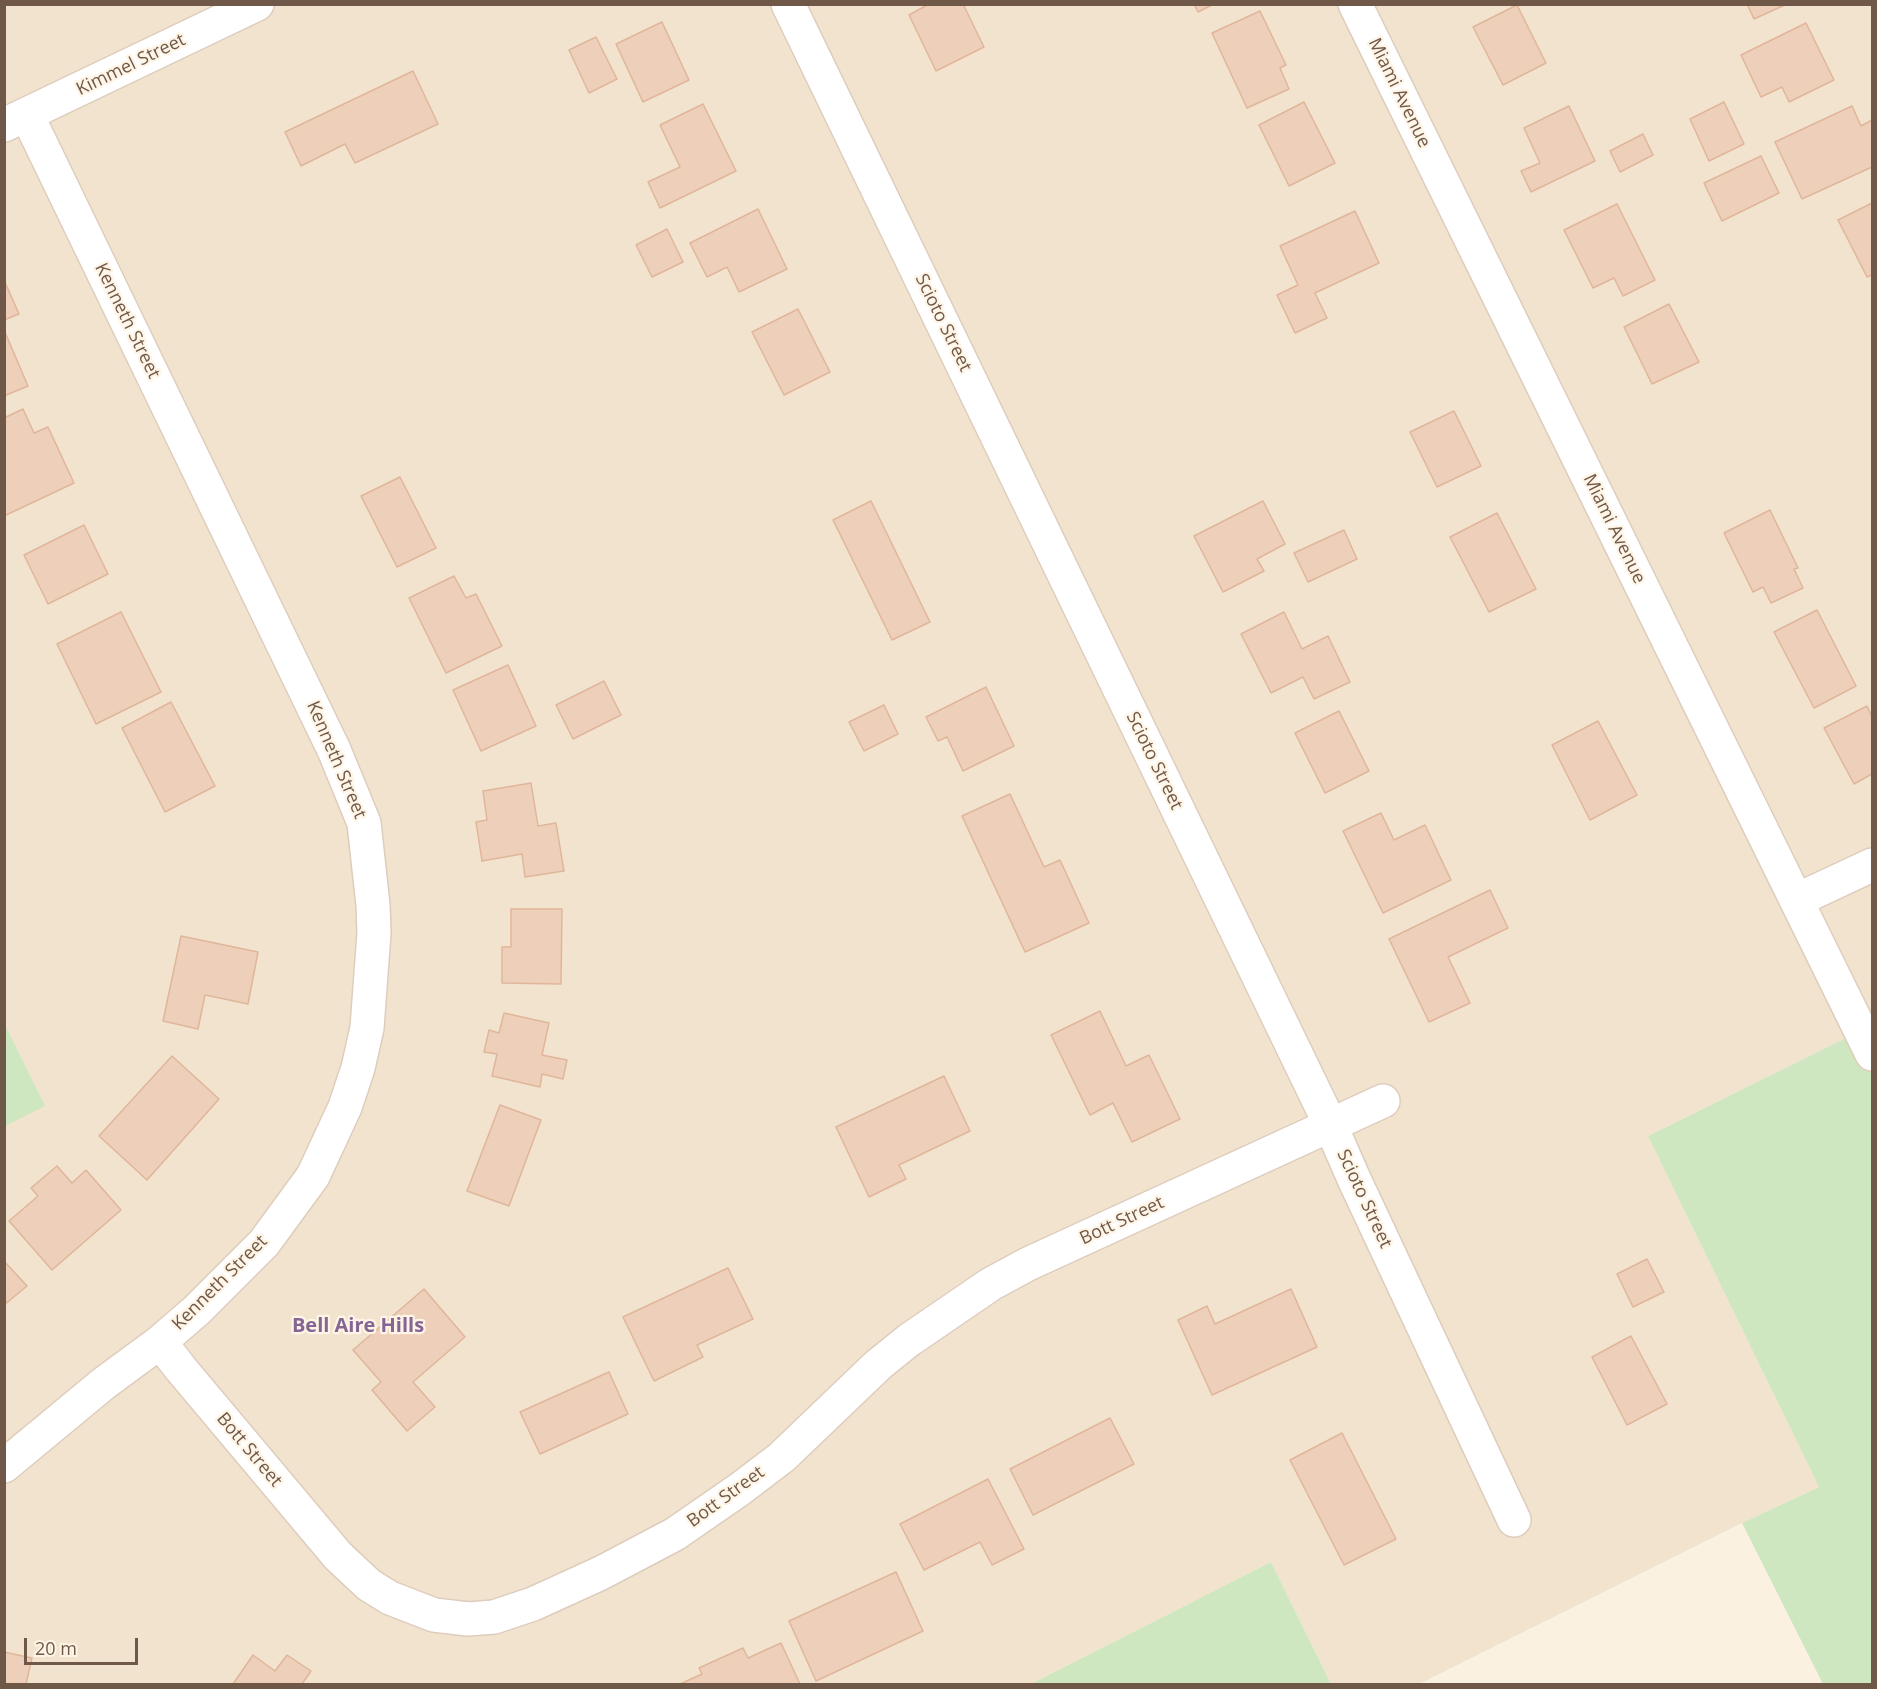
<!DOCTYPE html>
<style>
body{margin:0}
#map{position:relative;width:1877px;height:1689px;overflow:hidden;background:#fbf1e0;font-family:"Open Sans",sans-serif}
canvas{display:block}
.frame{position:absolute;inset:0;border:6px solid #705849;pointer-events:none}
.scale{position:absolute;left:24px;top:1638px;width:114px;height:27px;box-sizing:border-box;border:3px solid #705849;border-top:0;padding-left:8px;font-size:18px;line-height:21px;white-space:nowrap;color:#705849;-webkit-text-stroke:4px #fef5e6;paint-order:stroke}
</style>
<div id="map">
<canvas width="1877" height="1689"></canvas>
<div class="frame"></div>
<div class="scale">20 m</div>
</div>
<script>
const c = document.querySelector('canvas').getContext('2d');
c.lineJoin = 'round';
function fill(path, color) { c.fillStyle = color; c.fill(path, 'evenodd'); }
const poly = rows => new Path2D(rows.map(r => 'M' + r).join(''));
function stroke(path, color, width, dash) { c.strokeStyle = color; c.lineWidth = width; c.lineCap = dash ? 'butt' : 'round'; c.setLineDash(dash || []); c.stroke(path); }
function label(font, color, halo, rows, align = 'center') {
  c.font = font + ' "Open Sans",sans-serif'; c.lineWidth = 4.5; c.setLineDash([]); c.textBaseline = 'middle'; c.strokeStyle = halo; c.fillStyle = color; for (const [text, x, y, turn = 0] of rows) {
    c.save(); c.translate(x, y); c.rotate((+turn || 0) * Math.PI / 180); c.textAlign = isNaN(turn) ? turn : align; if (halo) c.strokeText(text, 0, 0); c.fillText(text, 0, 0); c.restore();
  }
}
fill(poly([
 [5,5,1872,5,1872,1025,1648,1136,1819,1487,1742,1523,1419,1684,1331,1684,1271,1562,1031,1684,5,1684]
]), '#f2e3cf');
fill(poly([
 [5,1025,45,1106,5,1126,4,1126],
 [1872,1025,1872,1684,1823,1684,1742,1523,1819,1487,1648,1136],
 [1271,1562,1331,1684,1031,1684]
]), '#cfe7c0');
const building = poly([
 [929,4,963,4,984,47,936,71,909,15,929,4],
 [1194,4,1214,4,1198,12,1194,4],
 [1747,4,1787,4,1754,19,1747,4],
 [1517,5,1546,63,1503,85,1473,27,1517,5],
 [1260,11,1286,65,1280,68,1289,89,1247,108,1212,33,1260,11],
 [662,22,689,80,643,102,616,44,662,22],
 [1806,23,1834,80,1789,102,1782,87,1761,97,1741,55,1806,23],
 [596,37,617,79,589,93,569,50,596,37],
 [413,71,438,124,355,163,345,144,301,166,285,132,413,71],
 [1304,102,1335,163,1289,186,1259,125,1304,102],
 [1724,102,1744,144,1709,161,1690,119,1724,102],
 [703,104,736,171,660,208,648,182,680,167,660,125,703,104],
 [1569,106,1595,161,1531,192,1521,171,1540,163,1524,128,1569,106],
 [1852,106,1861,126,1872,120,1872,167,1802,199,1775,142,1852,106],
 [1643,134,1653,155,1620,172,1610,151,1643,134],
 [1761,156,1779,193,1722,221,1704,183,1761,156],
 [1872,203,1872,275,1867,277,1838,220,1872,203],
 [1617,204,1655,280,1623,296,1614,278,1593,288,1564,230,1617,204],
 [758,209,787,269,739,292,727,267,707,277,690,243,758,209],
 [1355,211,1379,263,1315,293,1327,318,1295,333,1277,295,1298,285,1280,246,1355,211],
 [667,229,683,262,652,277,636,245,667,229],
 [4,280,19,314,4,320,4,280],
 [1669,304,1699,362,1652,384,1624,327,1669,304],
 [798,309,830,372,784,395,752,332,798,309],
 [4,330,28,386,4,396,4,330],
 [23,409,34,433,48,427,74,483,4,516,4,418,23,409],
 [1454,411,1481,466,1437,487,1410,432,1454,411],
 [400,477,436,548,397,567,361,496,400,477],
 [871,501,930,622,892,640,833,520,871,501],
 [1263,501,1285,544,1257,559,1264,571,1223,592,1194,536,1263,501],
 [1770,510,1798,568,1794,569,1803,588,1771,603,1763,587,1753,592,1724,533,1770,510],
 [1497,513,1536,589,1489,612,1450,537,1497,513],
 [84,525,108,574,48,604,24,555,84,525],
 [1344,530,1357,559,1308,582,1294,553,1344,530],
 [454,576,466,598,476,594,502,646,446,673,409,598,454,576],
 [1817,610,1856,686,1814,708,1774,632,1817,610],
 [121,612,161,692,96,724,57,644,121,612],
 [1284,612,1302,649,1328,636,1350,682,1314,699,1303,677,1271,693,1241,634,1284,612],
 [508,665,536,726,481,751,453,690,508,665],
 [604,681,621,715,573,739,556,705,604,681],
 [986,687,1014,746,963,771,947,737,938,741,926,717,986,687],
 [171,702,215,786,165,812,122,728,171,702],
 [884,705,898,734,864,751,849,722,884,705],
 [1867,706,1872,717,1872,774,1854,784,1824,728,1867,706],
 [1339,711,1369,771,1325,793,1295,733,1339,711],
 [1598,721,1637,795,1590,820,1552,745,1598,721],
 [531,783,538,826,556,823,564,871,525,877,522,854,482,861,476,822,487,820,483,791,531,783],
 [1010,794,1044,867,1060,860,1089,923,1025,952,962,816,1010,794],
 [1381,813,1394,840,1425,825,1451,880,1383,913,1343,831,1381,813],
 [1490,890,1508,928,1448,957,1470,1003,1429,1022,1389,939,1490,890],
 [511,909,562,909,561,984,502,983,502,947,511,947,511,909],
 [181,936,258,952,248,1004,205,995,198,1029,163,1021,181,936],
 [1100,1011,1126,1066,1149,1055,1180,1119,1132,1142,1113,1103,1090,1115,1051,1035,1100,1011],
 [504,1013,549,1023,542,1055,567,1060,563,1079,542,1074,540,1087,492,1076,497,1054,484,1052,489,1030,499,1033,504,1013],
 [172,1056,219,1099,147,1180,99,1136,172,1056],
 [944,1076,970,1131,899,1165,906,1179,869,1197,836,1127,944,1076],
 [500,1105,541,1120,509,1206,467,1191,500,1105],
 [57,1166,72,1183,86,1170,121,1210,52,1270,9,1221,38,1196,31,1188,57,1166],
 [1647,1259,1664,1292,1633,1307,1617,1274,1647,1259],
 [4,1261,27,1286,4,1305,4,1261],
 [728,1268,753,1319,697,1345,703,1357,654,1381,623,1317,728,1268],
 [424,1289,465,1337,413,1382,435,1407,407,1431,372,1390,381,1382,353,1350,424,1289],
 [1291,1289,1317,1347,1212,1395,1178,1320,1207,1306,1215,1324,1291,1289],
 [1631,1336,1667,1404,1627,1425,1592,1357,1631,1336],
 [609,1372,628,1414,540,1454,520,1412,609,1372],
 [1110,1418,1134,1464,1033,1515,1010,1469,1110,1418],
 [1342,1433,1396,1539,1344,1565,1290,1460,1342,1433],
 [988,1479,1024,1549,992,1565,980,1542,924,1570,900,1524,988,1479],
 [896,1572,923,1631,816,1681,789,1621,896,1572],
 [781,1643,800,1684,680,1684,702,1674,699,1668,743,1648,748,1658,781,1643],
 [4,1652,32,1658,26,1684,4,1684,4,1652],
 [253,1655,275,1671,287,1655,311,1671,302,1684,233,1684,253,1655]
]);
fill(building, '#eecfb9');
stroke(building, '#e0b69b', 1.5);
const minor = poly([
 [788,4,1330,1124,1354,1179,1514,1520],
 [1355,4,1872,1054],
 [4,125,257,4],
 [1797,900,1872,865],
 [160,1342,181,1369,338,1556,369,1585,390,1598,434,1615,468,1619,494,1617,533,1604,601,1573,675,1534,740,1489,782,1457,878,1365,909,1340,991,1284,1028,1264,1383,1101],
 [4,1466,103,1384,160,1342,197,1310,264,1243,313,1176,345,1107,358,1068,367,1028,374,933,373,905,364,823,334,750,27,115]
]);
stroke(minor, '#decdbd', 36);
stroke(minor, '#fff', 33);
label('18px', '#705849', '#fef5e6', [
 ["Kimmel Street",131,65,-26],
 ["Miami Avenue",1399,93,64],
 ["Kenneth Street",127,321,64],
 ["Scioto Street",943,323,64],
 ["Miami Avenue",1614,529,64],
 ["Kenneth Street",336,760,67],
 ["Scioto Street",1154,761,64],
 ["Scioto Street",1364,1199,65],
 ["Bott Street",1122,1221,-25],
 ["Kenneth Street",220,1283,-45],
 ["Bott Street",249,1450,50],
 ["Bott Street",726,1497,-36]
]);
label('bold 20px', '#846593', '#fef5e6', [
 ["Bell Aire Hills",358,1326]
]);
</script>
